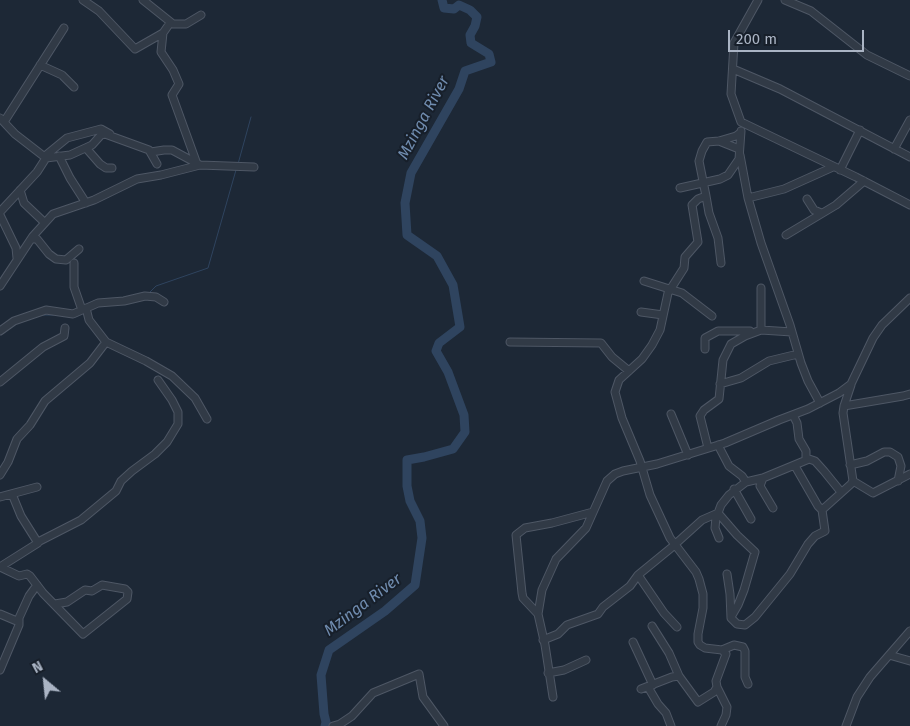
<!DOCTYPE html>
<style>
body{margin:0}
#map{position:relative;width:910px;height:726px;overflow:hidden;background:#1d2836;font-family:"Fira Sans",sans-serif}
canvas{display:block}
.north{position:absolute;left:20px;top:656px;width:50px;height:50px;-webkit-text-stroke:4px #171f2a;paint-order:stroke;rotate:332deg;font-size:14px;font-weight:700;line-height:20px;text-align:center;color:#aab4c4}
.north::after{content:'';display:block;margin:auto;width:18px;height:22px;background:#aab4c4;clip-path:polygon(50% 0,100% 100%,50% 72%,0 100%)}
.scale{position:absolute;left:728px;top:30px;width:136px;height:22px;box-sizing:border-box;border:2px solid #aab4c4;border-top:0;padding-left:6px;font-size:15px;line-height:18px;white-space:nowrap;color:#aab4c4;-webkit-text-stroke:4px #171f2a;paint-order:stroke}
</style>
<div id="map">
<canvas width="910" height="726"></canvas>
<div class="north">N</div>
<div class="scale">200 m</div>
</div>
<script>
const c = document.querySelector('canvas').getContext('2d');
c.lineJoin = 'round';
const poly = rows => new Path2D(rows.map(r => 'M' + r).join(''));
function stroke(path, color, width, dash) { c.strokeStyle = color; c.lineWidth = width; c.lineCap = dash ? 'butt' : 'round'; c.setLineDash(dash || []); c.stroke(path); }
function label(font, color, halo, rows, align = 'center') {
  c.font = font + ' "Fira Sans",sans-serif'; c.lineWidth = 4; c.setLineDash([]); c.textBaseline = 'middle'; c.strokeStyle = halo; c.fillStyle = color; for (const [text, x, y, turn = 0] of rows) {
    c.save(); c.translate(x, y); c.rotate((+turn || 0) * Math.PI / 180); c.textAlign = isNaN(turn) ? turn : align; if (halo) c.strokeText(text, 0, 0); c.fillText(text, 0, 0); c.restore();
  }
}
stroke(poly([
 [238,164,251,117],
 [148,294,156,286,208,268,236,170],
 [41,315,54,315]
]), '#2f445f', 1);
stroke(poly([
 [325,726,326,722,324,714,321,675,329,650,385,611,415,585,422,538,420,521,410,501,407,486,407,460,424,457,453,449,465,432,464,415,448,372,436,351,439,343,460,327,453,285,437,256,407,235,405,203,411,173,459,89,465,71,491,62,489,54,471,43,470,35,475,26,477,17,470,10,459,5,454,9,444,8,442,0]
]), '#2f445f', 9);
const minor = poly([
 [83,0,99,11,135,49,163,33,170,23],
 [143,0,173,24,186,24,201,15],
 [758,0,734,43,731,94,741,122,856,177,910,205],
 [785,0,811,11,867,55,910,76],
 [163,33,161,52,173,70,179,84,172,95,197,164],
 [40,65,62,75,74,87],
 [733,69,780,89,910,157],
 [0,118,15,134,46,158,37,172,0,212],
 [4,122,64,28],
 [719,141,739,149],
 [86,148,100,164,106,168,112,168],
 [894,149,910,120],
 [151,152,164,150,172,150,200,165,254,167],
 [740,155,748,198,761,243,790,325,801,363,808,381,820,403],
 [45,156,67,138,101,129,110,134],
 [59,156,70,178,86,203],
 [46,158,70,155,92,145,101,135,105,134,149,150,157,164],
 [840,170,860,130],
 [680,188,720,179,728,175,739,159,741,131],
 [20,190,24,203,44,222],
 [706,196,709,213,718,238,721,263],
 [748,198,784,189,833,167],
 [807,199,814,210,821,213],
 [0,215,16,248,17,258],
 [786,235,836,205,864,181],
 [31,239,37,239,49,254,56,259,66,260,79,249],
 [74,263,74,287,82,310],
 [644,281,682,293,712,316],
 [0,286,33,236,53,214,94,200,137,179,161,175,200,165],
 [761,288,761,330],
 [86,308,89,320,106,342,146,361,172,376,195,398,207,419],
 [641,312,663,315],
 [0,331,14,321,46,310,73,314,98,303,124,301,145,296,156,297,164,302],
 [510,342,601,343,612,357,629,371],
 [705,349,705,338,718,331,750,331],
 [0,382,43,347,64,336,65,328],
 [720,384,741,378,769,361,798,354],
 [844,406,903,396,910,394],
 [671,414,688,455],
 [793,415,797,423,799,439,806,451,806,460],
 [718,445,729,466,742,476,746,482],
 [708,448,700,416,704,410,719,399,723,360,731,344,745,336,761,330,792,332],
 [850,465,867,461,884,452,890,452,898,457,901,466,898,481],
 [0,475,8,462,17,439,30,425,45,401,90,363,106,342],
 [763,478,760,486,773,508],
 [853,481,873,493,910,474],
 [734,489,751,519],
 [0,497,37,487],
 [822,510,851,484,853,481,843,413,844,406,851,385],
 [719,538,715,528,716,517,718,513,737,535,755,552,744,590,738,605,731,617],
 [38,542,81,520,116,491,121,481,132,471,155,454,167,442,178,424,178,412,172,400,158,380],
 [0,567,19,576,27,574,30,576,43,593,83,634,127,599,128,592,125,589,102,585,92,591,85,590,67,602,55,604],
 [0,567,38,543,21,516,12,494],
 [727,574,730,594,731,618,737,624,745,625,755,617,790,574,808,544,815,536,825,531,822,510,818,506,795,466],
 [638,575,664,613,677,627],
 [0,614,19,622],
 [538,614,523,598,522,593,516,535,525,528,552,523,593,512],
 [652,626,669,653,679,676],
 [543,640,558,634,567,625,598,614,603,607,630,586,638,575,671,548,702,520,718,513,721,505,729,495,746,482,763,478,809,459,815,461,824,471,841,492],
 [633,642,653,685],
 [722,650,734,645,743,647,745,651,745,677,748,684],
 [889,655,910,661],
 [0,670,19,625,19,618,29,596,37,585],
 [548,673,564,670,586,660],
 [648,687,658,704,666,713,671,726],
 [641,689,672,677,679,676,698,702,714,692,717,687],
 [553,697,545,645,538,614,542,590,556,559,586,528,607,481,615,474,623,471,657,464,725,443,779,420,808,409,839,393,851,384,873,338,882,325,910,298],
 [333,726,340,724,352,716,373,693,419,674,423,697,444,726],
 [721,726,726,715,727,707,717,687,716,681,726,654,722,650,705,648,700,645,698,642,698,634,703,608,703,594,699,579,696,572,670,538,650,495,640,461,622,418,615,392,619,380,642,359,652,345,660,330,668,293,684,268,685,257,698,242,692,205,698,199,706,196,699,161,702,151,707,142,719,141,736,136,740,133],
 [846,726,857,697,870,677,910,631]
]);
stroke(minor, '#4e5765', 9);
stroke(minor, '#313a46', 7);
label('italic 16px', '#708caf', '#171f2a', [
 ["Mzinga River",424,118,-62],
 ["Mzinga River",363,605,-37]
]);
</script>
